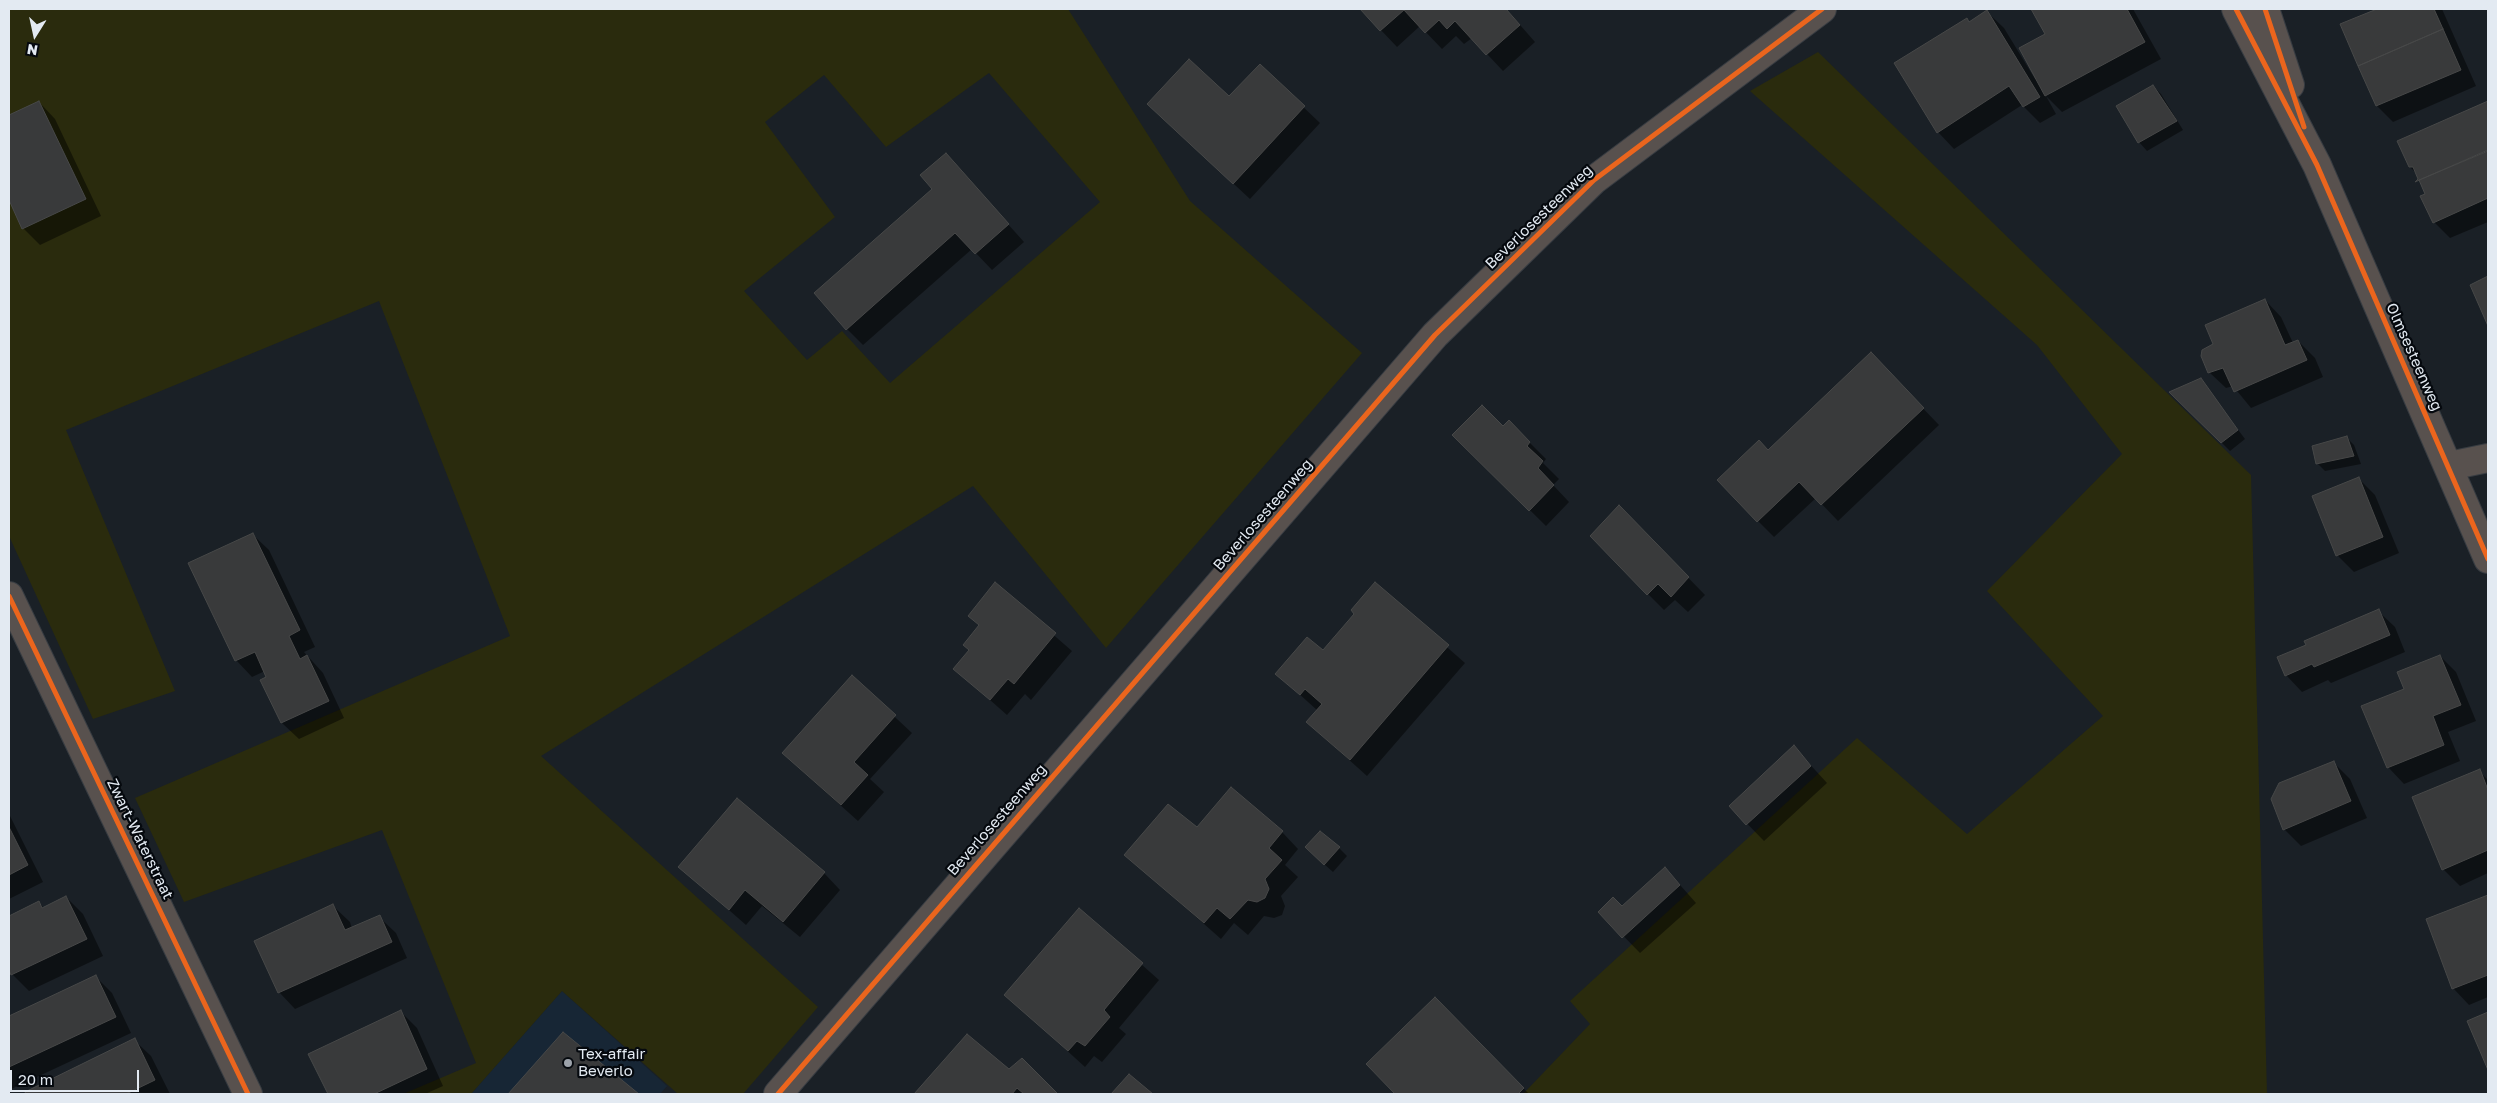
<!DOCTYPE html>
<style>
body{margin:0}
#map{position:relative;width:2497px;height:1103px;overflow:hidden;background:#1a2026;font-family:"Golos Text",sans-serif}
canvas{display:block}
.frame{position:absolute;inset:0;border:10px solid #e3eaf2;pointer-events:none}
.north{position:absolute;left:10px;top:10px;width:50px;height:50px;-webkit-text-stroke:4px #05090e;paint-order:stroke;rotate:190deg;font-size:14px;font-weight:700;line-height:20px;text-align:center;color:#e3eaf2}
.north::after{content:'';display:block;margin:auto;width:18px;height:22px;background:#e3eaf2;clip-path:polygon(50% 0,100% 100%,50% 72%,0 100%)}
.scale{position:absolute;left:10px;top:1070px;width:129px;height:22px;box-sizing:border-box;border:2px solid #e3eaf2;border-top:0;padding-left:6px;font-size:15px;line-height:18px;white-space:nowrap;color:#e3eaf2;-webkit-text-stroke:4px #05090e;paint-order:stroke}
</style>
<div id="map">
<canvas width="2497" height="1103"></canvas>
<div class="frame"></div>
<div class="north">N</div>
<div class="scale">20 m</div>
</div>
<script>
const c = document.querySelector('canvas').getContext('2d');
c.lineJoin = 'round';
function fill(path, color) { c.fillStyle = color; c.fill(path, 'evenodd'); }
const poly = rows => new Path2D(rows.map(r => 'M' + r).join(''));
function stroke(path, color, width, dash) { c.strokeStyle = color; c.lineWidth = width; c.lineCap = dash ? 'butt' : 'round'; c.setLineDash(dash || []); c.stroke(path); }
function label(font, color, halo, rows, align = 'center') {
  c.font = font + ' "Golos Text",sans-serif'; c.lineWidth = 4.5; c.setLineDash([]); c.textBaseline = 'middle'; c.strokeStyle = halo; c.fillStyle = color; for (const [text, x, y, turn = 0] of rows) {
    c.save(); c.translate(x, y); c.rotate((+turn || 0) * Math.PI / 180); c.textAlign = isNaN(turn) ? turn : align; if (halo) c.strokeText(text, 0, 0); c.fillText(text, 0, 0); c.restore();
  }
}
fill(poly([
 [562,991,667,1086,660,1094,471,1094]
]), '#172635');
fill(poly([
 [9,9,1068,9,1190,201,1362,353,1106,648,973,486,541,756,818,1007,743,1094,678,1094,562,991,471,1094,403,1094,476,1063,382,830,184,902,135,798,510,636,379,301,66,430,175,691,93,719,9,536],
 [989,73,1100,202,890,383,842,331,807,360,744,291,835,217,765,122,824,75,886,147],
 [1818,52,2251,475,2267,1094,1523,1094,1590,1024,1570,1001,1857,738,1967,834,2103,716,1987,591,2122,454,2037,345,1750,91]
]), '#2a2b0d');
fill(poly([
 [1361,9,1506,9,1535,42,1503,71,1472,38,1464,44,1456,36,1442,49,1420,26,1397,47],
 [2033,9,2133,9,2161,59,2062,112,2046,96,2056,114,2040,123,2022,105,1954,149,1938,132,1967,20,1970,23,1987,12,2004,28,2035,79,2046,35],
 [2380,9,2442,9,2476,86,2393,122,2377,106,2342,25],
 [1260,66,1320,123,1250,199,1165,120,1229,98],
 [2153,86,2161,94,2183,130,2147,151,2139,142,2118,107],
 [39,102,55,119,101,216,40,245,23,228,9,197,9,116],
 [2488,102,2488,222,2450,238,2434,222,2426,194,2418,175,2410,167,2398,141],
 [946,155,1024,242,992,270,972,249,863,345,847,329,934,189],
 [2265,300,2281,317,2293,343,2298,341,2315,358,2323,377,2251,408,2233,386,2226,388,2209,372,2215,345],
 [1887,371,1939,425,1838,521,1816,498,1774,537,1758,521,1768,452],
 [2200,379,2245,439,2230,451,2171,392],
 [1509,422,1546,459,1543,463,1559,479,1553,485,1569,502,1546,526,1454,435,1503,428],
 [2346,437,2354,445,2361,464,2325,471,2317,463],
 [2358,478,2375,495,2399,553,2354,572,2337,555],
 [1636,524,1705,595,1688,612,1675,600,1664,610,1648,594],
 [252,534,269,550,315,647,304,652,323,673,344,718,299,739,282,723,265,671,252,677,236,660],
 [995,584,1072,651,1031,700,1025,694,1007,715,955,669,970,650,980,626,969,616],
 [1375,584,1465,663,1367,776,1307,722,1318,711,1277,674,1323,652,1356,614],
 [2378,611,2395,627,2405,652,2331,683,2328,680,2302,692,2286,675,2308,645],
 [2440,656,2456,672,2476,721,2448,732,2460,761,2404,784,2388,767,2405,690],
 [852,677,912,733,870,779,884,792,858,821,800,769],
 [1794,747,1827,783,1764,841,1730,806],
 [2334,763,2350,779,2367,818,2301,846,2284,829,2272,799],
 [2479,771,2488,780,2488,873,2460,886,2443,869],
 [9,814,43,882,9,899],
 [1197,829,1282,832,1298,849,1285,865,1298,877,1281,896,1285,906,1282,915,1274,918,1264,916,1248,935,1234,923,1221,939,1126,855],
 [1339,848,1347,856,1333,872,1314,855],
 [680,867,824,873,840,890,800,937,762,906,746,925],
 [1665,868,1696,903,1640,953,1600,912,1622,908],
 [2488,896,2488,997,2469,1005,2453,988,2428,920],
 [66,897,83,914,103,956,29,991,12,974,9,967,9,918,39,903,44,908],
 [333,906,350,922,352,929,379,917,396,933,407,958,295,1009,279,992],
 [1079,909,1159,980,1119,1028,1126,1034,1102,1062,1094,1056,1085,1067,1006,995],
 [96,977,112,993,131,1033,9,1090,9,1017],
 [401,1012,417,1028,443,1086,425,1094,329,1094,310,1055],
 [2488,1013,2488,1067,2469,1021],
 [1452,1015,1529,1094,1397,1094,1367,1064],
 [564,1034,637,1094,509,1094],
 [967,1035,1009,1071,1021,1060,1056,1094,916,1094],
 [134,1040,151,1056,170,1094,27,1094,26,1092]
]), '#0007');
const building = poly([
 [1360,9,1506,9,1520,25,1486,55,1455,21,1447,29,1439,20,1425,33,1404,10,1380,31,1360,9],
 [2031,9,2127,9,2145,42,2045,96,2019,48,2045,34,2031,9],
 [2377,9,2434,9,2443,29,2358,66,2340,24,2377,9],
 [1987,10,2040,97,2023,107,2009,86,1937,133,1894,63,1967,18,1969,22,1987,10],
 [2443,29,2461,70,2376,106,2358,66,2443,29],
 [1189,59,1229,96,1260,64,1305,106,1233,184,1147,104,1189,59],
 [2153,85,2177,121,2138,143,2116,106,2153,85],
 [39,101,86,199,22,229,9,200,9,115,39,101],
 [2488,101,2488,150,2415,182,2418,179,2413,167,2409,167,2397,141,2488,101],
 [2488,151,2488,198,2433,223,2420,196,2425,194,2419,180,2488,151],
 [946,153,1009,224,975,254,955,233,846,330,814,293,932,189,920,175,946,153],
 [2488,276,2488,326,2470,285,2488,276],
 [2265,299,2285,345,2298,340,2307,360,2234,392,2223,368,2208,373,2201,356,2202,350,2213,344,2205,325,2265,299],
 [1871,352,1924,408,1821,505,1799,482,1757,522,1717,480,1759,440,1768,450,1871,352],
 [2201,378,2238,430,2221,443,2169,392,2201,378],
 [1482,405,1503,426,1509,420,1530,442,1527,446,1543,461,1538,468,1554,485,1529,511,1452,435,1482,405],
 [2347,436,2354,456,2316,464,2312,446,2347,436],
 [2359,477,2383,537,2336,556,2312,496,2359,477],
 [1619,505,1689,577,1671,597,1658,584,1647,595,1590,536,1619,505],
 [253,533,300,630,289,636,300,659,307,655,329,701,281,723,260,680,266,677,255,652,235,661,188,563,253,533],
 [995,582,1056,633,1014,684,1008,679,990,700,953,669,969,650,963,645,979,625,968,616,995,582],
 [1375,582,1449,645,1350,760,1306,722,1322,704,1305,689,1300,695,1275,674,1307,637,1323,650,1354,614,1351,610,1375,582],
 [2379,609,2390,635,2314,667,2312,664,2285,676,2277,657,2306,645,2304,641,2379,609],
 [2440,655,2461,705,2433,716,2444,745,2387,768,2361,706,2404,689,2397,672,2440,655],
 [852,675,896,715,854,762,868,775,841,805,782,753,852,675],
 [1794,745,1811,766,1746,825,1729,806,1794,745],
 [2334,761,2351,801,2283,830,2271,799,2279,783,2334,761],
 [2480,769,2488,790,2488,850,2442,870,2412,797,2480,769],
 [1231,787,1283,831,1269,848,1282,860,1265,879,1269,889,1265,898,1257,902,1248,900,1230,919,1217,908,1204,923,1124,855,1168,804,1197,827,1231,787],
 [737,798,825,872,783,922,745,890,729,910,678,867,737,798],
 [9,827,28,865,9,875,9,827],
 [1320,831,1340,847,1324,865,1305,847,1320,831],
 [1665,867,1680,885,1622,938,1598,912,1613,897,1622,906,1665,867],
 [2488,895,2488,975,2452,989,2426,919,2488,895],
 [66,896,87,939,11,975,9,970,9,916,39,901,42,908,66,896],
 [333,904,345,930,380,915,392,942,278,993,254,941,333,904],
 [1079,908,1143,963,1104,1010,1110,1017,1085,1046,1077,1041,1068,1051,1004,995,1079,908],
 [96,975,116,1017,9,1067,9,1016,96,975],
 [1435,997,1524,1088,1518,1094,1395,1094,1366,1064,1435,997],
 [401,1010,427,1069,374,1094,328,1094,308,1054,401,1010],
 [2488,1012,2488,1070,2467,1021,2488,1012],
 [563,1032,639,1094,508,1094,563,1032],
 [967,1034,1009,1069,1022,1058,1058,1094,1024,1094,1017,1088,1012,1094,914,1094,967,1034],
 [135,1038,155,1080,126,1094,26,1094,25,1092,135,1038],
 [1129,1074,1153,1094,1111,1094,1129,1074]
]);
fill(building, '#393a3b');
stroke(building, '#474848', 1);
const minor = poly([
 [2236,9,2317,165,2488,559],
 [2265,9,2290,85],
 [2449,466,2488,458],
 [9,596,248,1094],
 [778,1094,1435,335,1594,180,1822,9]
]);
stroke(minor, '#373c42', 30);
stroke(minor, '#58514e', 28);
stroke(poly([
 [2236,9,2317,165,2488,559],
 [2265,9,2304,127],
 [9,596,248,1094],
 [778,1094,1435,335,1594,180,1822,9]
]), '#eb651d', 5);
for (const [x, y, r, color] of [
 [568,1063,5,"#9da3ab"]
]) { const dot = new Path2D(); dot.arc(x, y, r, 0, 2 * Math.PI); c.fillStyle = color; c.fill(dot); stroke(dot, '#05090e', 2); }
label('15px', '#e3eaf2', '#05090e', [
 ["Beverlosesteenweg",1539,217,-44],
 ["Olmsesteenweg",2414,357,66],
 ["Beverlosesteenweg",1263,515,-49],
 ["Beverlosesteenweg",997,820,-49],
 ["Zwart-Waterstraat",140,839,64]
]);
label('15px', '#e3eaf2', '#05090e', [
 ["Tex-affair",578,1054],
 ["Beverlo",578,1071]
], 'left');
</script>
